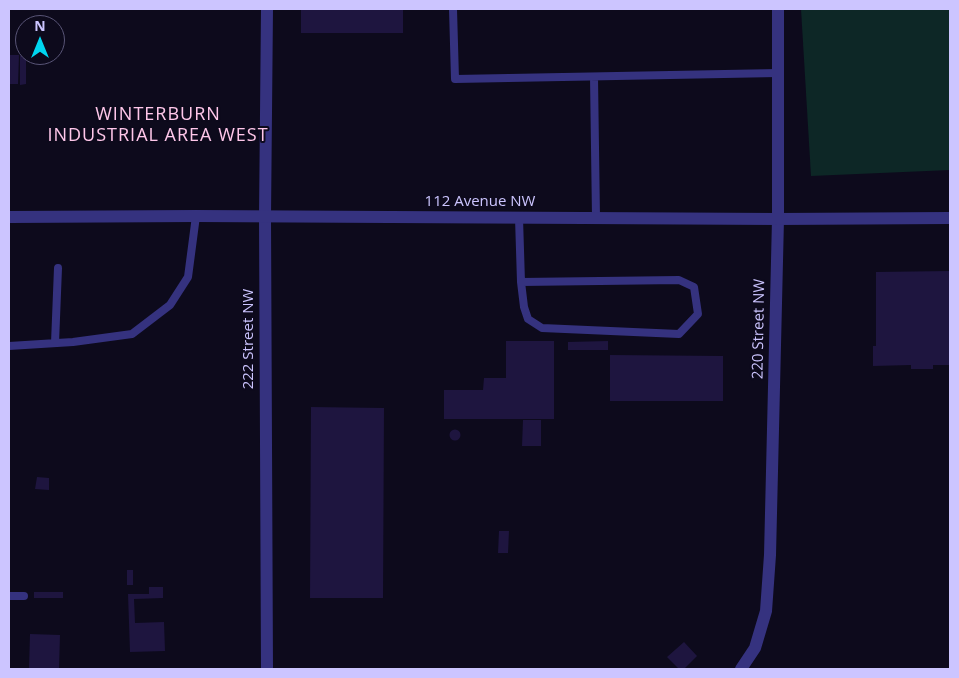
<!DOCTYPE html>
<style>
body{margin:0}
#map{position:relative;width:959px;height:678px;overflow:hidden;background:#0d0a1c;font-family:"Open Sans",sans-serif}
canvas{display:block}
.frame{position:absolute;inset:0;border:10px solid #ccc5ff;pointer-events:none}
.north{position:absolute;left:15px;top:15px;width:50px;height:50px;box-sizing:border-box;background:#0d0a1c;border:1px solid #595577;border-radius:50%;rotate:0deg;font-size:14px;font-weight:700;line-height:20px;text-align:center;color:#ccc5ff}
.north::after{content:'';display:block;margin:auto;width:18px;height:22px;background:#00d6f0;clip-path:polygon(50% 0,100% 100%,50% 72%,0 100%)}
</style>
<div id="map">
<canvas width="959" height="678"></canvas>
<div class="frame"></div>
<div class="north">N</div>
</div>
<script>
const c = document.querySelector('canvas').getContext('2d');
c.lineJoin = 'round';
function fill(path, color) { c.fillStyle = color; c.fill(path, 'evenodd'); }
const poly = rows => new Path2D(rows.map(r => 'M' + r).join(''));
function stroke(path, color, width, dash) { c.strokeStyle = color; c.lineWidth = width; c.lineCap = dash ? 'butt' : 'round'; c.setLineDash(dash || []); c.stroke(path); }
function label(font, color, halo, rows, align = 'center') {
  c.font = font + ' "Open Sans",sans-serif'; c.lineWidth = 4; c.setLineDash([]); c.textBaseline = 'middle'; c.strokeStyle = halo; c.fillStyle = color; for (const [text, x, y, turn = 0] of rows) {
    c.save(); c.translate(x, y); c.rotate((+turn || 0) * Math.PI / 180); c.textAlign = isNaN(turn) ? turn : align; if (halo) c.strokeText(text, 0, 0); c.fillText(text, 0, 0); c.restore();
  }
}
fill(poly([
 [801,9,950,9,950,170,811,176]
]), '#0d2726');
fill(poly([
 [301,9,403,9,403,33,301,33],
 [9,55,19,55,18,84,9,84],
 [20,56,26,56,26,84,20,85],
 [950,271,950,365,933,365,933,369,911,369,911,365,873,366,873,346,876,346,876,272],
 [506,341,554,341,554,419,444,419,444,390,483,390,484,378,506,378],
 [608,341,608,350,568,350,568,342],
 [610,355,723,356,723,401,610,401],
 [311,407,384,408,383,598,310,598],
 [523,420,541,420,541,446,522,446],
 '449.5 435a5.5 5.5 0 1 1 11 0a5.5 5.5 0 1 1-11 0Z',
 [37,477,49,478,49,490,35,489],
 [499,531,509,531,508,553,498,553],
 [127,570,133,570,133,585,127,585],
 [149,587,163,587,163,598,134,599,135,623,164,622,165,651,130,652,128,594,149,594],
 [34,592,63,592,63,598,34,598],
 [30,634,60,635,59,669,29,669],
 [684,642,697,656,684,669,679,669,667,657]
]), '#1e153f');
stroke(poly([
 [453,9,455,79,778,73],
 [594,77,596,218],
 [519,218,521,282,524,307,528,319,542,328,679,334,698,314,694,287,679,280,521,282],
 [55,343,58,268],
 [9,346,73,342,132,334,170,305,188,277,196,216],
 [9,596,24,596]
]), '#35327f', 8);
stroke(poly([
 [267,669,265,217,267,9],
 [741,669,755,648,766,611,770,555,778,219,778,9]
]), '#35327f', 12);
stroke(poly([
 [9,217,196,216,778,219,950,218]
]), '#35327f', 12);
label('15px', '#ccc5ff', '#0d0a1c', [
 ["112 Avenue NW",480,202],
 ["220 Street NW",759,329,-89],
 ["222 Street NW",249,339,-90]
]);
c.letterSpacing = '1px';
label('18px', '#ffc7ea', '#0d0a1c', [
 ["WINTERBURN",158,115],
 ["INDUSTRIAL AREA WEST",158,136]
]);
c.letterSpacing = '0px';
</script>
